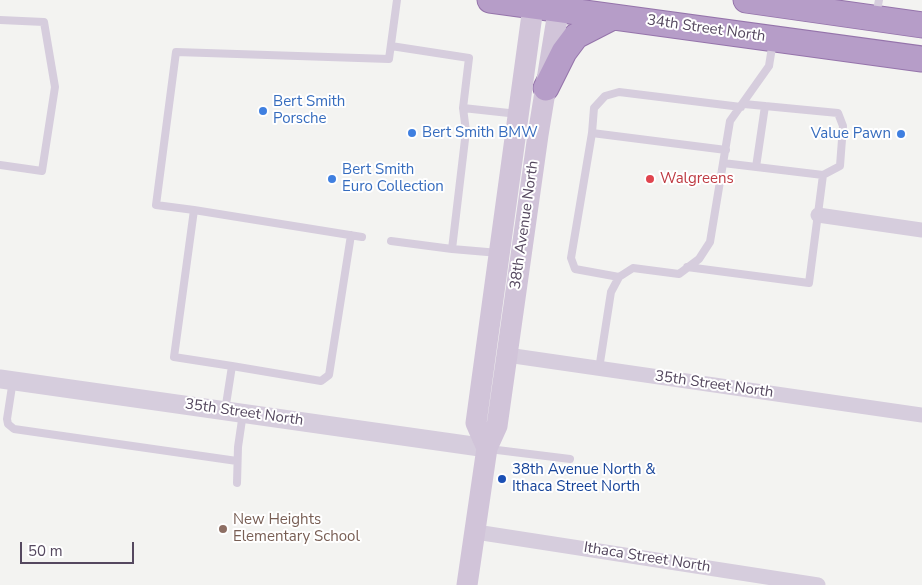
<!DOCTYPE html>
<style>
body{margin:0}
#map{position:relative;width:922px;height:585px;overflow:hidden;background:#f3f3f1;font-family:"Nunito Sans",sans-serif}
canvas{display:block}
.scale{position:absolute;left:20px;top:542px;width:114px;height:22px;box-sizing:border-box;border:2px solid #55485f;border-top:0;padding-left:6px;font-size:15px;line-height:18px;white-space:nowrap;color:#55485f;-webkit-text-stroke:4px #fff;paint-order:stroke}
</style>
<div id="map">
<canvas width="922" height="585"></canvas>
<div class="scale">50 m</div>
</div>
<script>
const c = document.querySelector('canvas').getContext('2d');
c.lineJoin = 'round';
const poly = rows => new Path2D(rows.map(r => 'M' + r).join(''));
function stroke(path, color, width, dash) { c.strokeStyle = color; c.lineWidth = width; c.lineCap = dash ? 'butt' : 'round'; c.setLineDash(dash || []); c.stroke(path); }
function label(font, color, halo, rows, align = 'center') {
  c.font = font + ' "Nunito Sans",sans-serif'; c.lineWidth = 4; c.setLineDash([]); c.textBaseline = 'middle'; c.strokeStyle = halo; c.fillStyle = color; for (const [text, x, y, turn = 0] of rows) {
    c.save(); c.translate(x, y); c.rotate((+turn || 0) * Math.PI / 180); c.textAlign = isNaN(turn) ? turn : align; if (halo) c.strokeText(text, 0, 0); c.fillText(text, 0, 0); c.restore();
  }
}
const trunk = poly([
 [490,0,922,59],
 [746,0,922,25],
 [546,88,564,52,576,36,613,17]
]);
stroke(trunk, '#9574ab', 27);
stroke(poly([
 [876,15,879,0],
 [0,20,44,22,55,87,42,171,0,165],
 [391,46,469,58,463,108,466,131,452,249,499,253],
 [744,104,838,113,843,126,840,166,823,175],
 [463,108,518,114],
 [592,133,726,150],
 [756,167,765,106],
 [194,210,362,237],
 [391,241,452,249],
 [687,267,809,283,823,175,723,163],
 [619,277,575,269,571,258,592,133,594,108,605,96,619,92,741,107],
 [232,366,321,381,329,375,351,235],
 [599,369,611,292,619,277,633,268,679,274,699,259,710,242,730,121,769,66,773,41],
 [13,380,7,419,8,424,14,429,237,461],
 [225,411,232,366,174,357,194,210,156,205,176,52,389,59,397,0],
 [489,449,570,459],
 [237,483,238,447,243,413]
]), '#d6cddd', 8);
stroke(poly([
 [818,215,922,230],
 [507,355,922,415],
 [476,532,818,585]
]), '#d6cddd', 15);
stroke(poly([
 [0,379,487,448]
]), '#d6cddd', 19);
stroke(poly([
 [487,448,476,423,534,0],
 [467,585,487,448,497,426,538,135,560,0]
]), '#d1c4d9', 21);
stroke(trunk, '#b69dc8', 25);
for (const [x, y, r, color] of [
 [263,111,5,"#3f7fe0"],
 [412,133,5,"#3f7fe0"],
 [901,134,5,"#3f7fe0"],
 [332,179,5,"#3f7fe0"],
 [650,179,5,"#e0444e"],
 [502,479,5,"#1a4fb4"],
 [223,529,5,"#8d6e63"]
]) { const dot = new Path2D(); dot.arc(x, y, r, 0, 2 * Math.PI); c.fillStyle = color; c.fill(dot); stroke(dot, '#fff', 2); }
label('15px', '#55485f', '#fff', [
 ["34th Street North",706,29,8],
 ["38th Avenue North",525,225,-82],
 ["35th Street North",714,385,8],
 ["35th Street North",244,413,8],
 ["Ithaca Street North",647,558,9]
]);
label('15px', '#366cbe', '#fff', [
 ["Bert Smith",273,102],
 ["Porsche",273,119],
 ["Bert Smith BMW",422,133],
 ["Value Pawn",891,134,"right"],
 ["Bert Smith",342,170],
 ["Euro Collection",342,187]
], 'left');
label('15px', '#be3a42', '#fff', [
 ["Walgreens",660,179]
], 'left');
label('15px', '#164399', '#fff', [
 ["38th Avenue North &",512,470],
 ["Ithaca Street North",512,487]
], 'left');
label('15px', '#785e54', '#fff', [
 ["New Heights",233,520],
 ["Elementary School",233,537]
], 'left');
</script>
